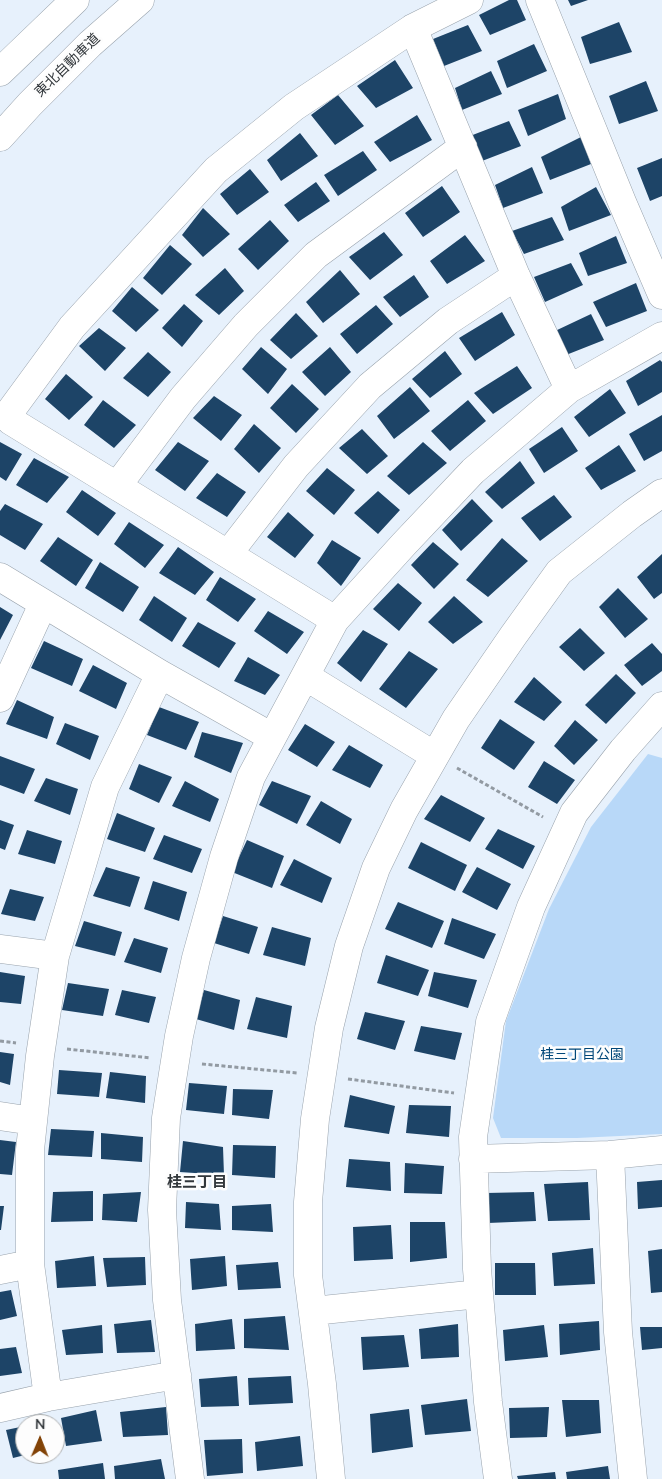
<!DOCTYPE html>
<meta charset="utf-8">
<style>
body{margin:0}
#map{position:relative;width:662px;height:1479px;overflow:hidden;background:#e7f1fc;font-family:"Nunito Sans",sans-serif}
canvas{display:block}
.north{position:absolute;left:15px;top:1414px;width:50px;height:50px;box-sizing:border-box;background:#fdfdfd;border:1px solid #acaeaf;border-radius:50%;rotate:1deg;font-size:14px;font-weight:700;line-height:20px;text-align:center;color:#32373b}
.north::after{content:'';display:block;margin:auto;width:18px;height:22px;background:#824307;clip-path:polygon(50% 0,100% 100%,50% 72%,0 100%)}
</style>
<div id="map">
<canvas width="662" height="1479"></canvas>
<div class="north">N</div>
</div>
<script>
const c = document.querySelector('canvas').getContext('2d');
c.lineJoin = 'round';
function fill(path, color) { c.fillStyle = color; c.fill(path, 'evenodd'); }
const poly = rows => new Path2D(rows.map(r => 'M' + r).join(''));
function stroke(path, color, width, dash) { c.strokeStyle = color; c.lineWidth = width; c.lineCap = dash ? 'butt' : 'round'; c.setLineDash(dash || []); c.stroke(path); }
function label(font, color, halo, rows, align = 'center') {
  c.font = font + ' "Nunito Sans","Noto Sans JP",sans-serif'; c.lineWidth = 5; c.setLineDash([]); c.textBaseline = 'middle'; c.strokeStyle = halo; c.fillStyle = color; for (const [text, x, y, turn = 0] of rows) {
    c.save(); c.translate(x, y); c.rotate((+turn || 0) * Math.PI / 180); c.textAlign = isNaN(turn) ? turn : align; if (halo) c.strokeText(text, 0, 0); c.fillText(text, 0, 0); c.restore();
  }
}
fill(poly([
 [648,754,662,758,662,1134,577,1138,501,1138,493,1118,506,1021,549,909,591,827]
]), '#b8d8f8');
fill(poly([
 [509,0,517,0,526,20,490,35,479,15],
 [568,0,588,0,571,6],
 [619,22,632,52,590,64,581,37],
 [468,25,482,51,444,66,433,39],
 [534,44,547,71,507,88,497,61],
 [395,60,413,88,376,108,357,86],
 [491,71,502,94,462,110,455,88],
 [646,81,658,111,619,124,609,96],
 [558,94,566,119,528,136,518,110],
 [338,95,364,126,335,145,311,115],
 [417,115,432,140,390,162,374,142],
 [509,121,521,146,482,161,470,136],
 [300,133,318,156,281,181,267,160],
 [581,137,591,164,550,180,541,157],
 [363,151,377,170,338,196,324,175],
 [662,158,662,196,650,201,637,168],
 [532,167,543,193,503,208,495,185],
 [250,169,269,192,237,215,220,194],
 [316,182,330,201,298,222,284,205],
 [442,186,460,212,423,237,405,213],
 [596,187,611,215,569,231,561,207],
 [203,208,230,234,203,257,182,235],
 [552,217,564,240,524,254,512,231],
 [270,220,289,241,258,270,238,249],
 [384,232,403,255,370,280,349,257],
 [465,235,485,261,447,284,430,261],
 [616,236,627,263,588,276,579,253],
 [170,245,192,264,162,295,143,278],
 [571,263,583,285,545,302,534,277],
 [225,268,244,291,219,315,195,295],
 [340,270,360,294,323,323,306,302],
 [414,275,429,297,400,317,383,297],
 [636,283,647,311,606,327,593,302],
 [132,287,159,310,136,332,112,311],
 [184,304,203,321,182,347,162,328],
 [376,305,393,324,357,354,340,334],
 [502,312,515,335,475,361,459,338],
 [296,313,318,336,291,359,270,340],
 [591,314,604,340,566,355,555,331],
 [99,328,126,348,105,371,79,346],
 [261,347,287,369,268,394,242,369],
 [330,347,351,372,325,396,302,372],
 [445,351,462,374,430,398,412,379],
 [148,352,171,372,148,397,123,378],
 [660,360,662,362,662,392,638,406,626,381],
 [517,366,532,388,493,414,474,393],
 [66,374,93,397,69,420,45,399],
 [292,384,319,409,296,433,270,408],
 [410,387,430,411,394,439,377,416],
 [610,389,626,413,589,437,574,417],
 [214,396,242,415,221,441,193,418],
 [103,400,136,425,114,448,84,425],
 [468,400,486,421,450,451,431,431],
 [662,415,662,451,644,461,629,434],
 [254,424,281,448,259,473,234,449],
 [562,427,578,451,544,473,529,449],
 [362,429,388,456,367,474,339,448],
 [0,442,22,454,6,481,0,477],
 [178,442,209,461,185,491,155,470],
 [423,442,447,463,409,495,387,476],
 [619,445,636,471,601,490,585,468],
 [34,458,69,477,47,503,16,485],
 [520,461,535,483,502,509,485,492],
 [327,468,355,490,334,515,306,491],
 [217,473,246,492,227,517,196,498],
 [82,490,116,513,98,536,66,512],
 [378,491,400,510,378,534,354,513],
 [554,495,572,517,540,541,521,518],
 [472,499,493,521,461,551,442,530],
 [5,504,43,524,25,550,0,535,0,511],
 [288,512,314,535,295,558,267,537],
 [129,522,164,545,145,568,114,544],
 [58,537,93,560,76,586,40,561],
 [502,538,528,561,488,597,466,580],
 [332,540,361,558,341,586,317,563],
 [433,542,459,564,434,589,411,565],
 [178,547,214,572,195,595,159,573],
 [662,554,662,593,654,599,637,577],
 [100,562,139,587,123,612,85,588],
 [220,577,256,599,238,622,206,600],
 [398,583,422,603,399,631,373,609],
 [618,588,648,619,625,638,599,607],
 [154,596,187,618,172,642,139,620],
 [454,596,483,622,453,644,428,622],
 [0,607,13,615,0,640],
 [268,611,304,632,287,654,254,631],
 [198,622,236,643,219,668,182,646],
 [580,628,605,653,584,671,559,647],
 [363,630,388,644,361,682,337,663],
 [44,641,83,659,72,686,31,668],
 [652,643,662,654,662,671,642,686,624,665],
 [409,651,438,669,406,708,379,689],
 [248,657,280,675,265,695,234,681],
 [93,665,127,683,116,709,79,691],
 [616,674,636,693,606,724,585,705],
 [534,677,562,702,544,721,514,702],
 [17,700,54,717,47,739,6,724],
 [159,707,199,722,186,750,147,735],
 [500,719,535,742,514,770,481,748],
 [575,720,598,740,574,765,554,746],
 [65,723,99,736,90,760,56,744],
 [305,724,335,742,317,767,288,750],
 [202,732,243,743,231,773,194,757],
 [349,745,383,765,370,788,332,770],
 [0,756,35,769,24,794,0,785],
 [544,761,575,780,557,804,528,787],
 [139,764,172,777,159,803,129,789],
 [46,778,78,789,70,815,34,801],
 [185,781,219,799,210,822,172,806],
 [272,781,311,796,297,824,259,805],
 [441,795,485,818,470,842,424,819],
 [321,801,352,819,340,844,306,825],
 [117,813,155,828,145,852,107,839],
 [0,820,14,825,5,850,0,848],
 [498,829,535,846,523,869,485,849],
 [27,830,62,841,55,864,18,854],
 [164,835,202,849,192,873,153,859],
 [247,840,284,856,272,888,232,872],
 [421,842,467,865,455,891,408,868],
 [294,859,332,878,322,903,280,885],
 [106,867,140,877,130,907,93,896],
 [477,867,511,884,497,910,462,892],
 [153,881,187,892,179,921,144,909],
 [10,889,44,897,35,921,1,914],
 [398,902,444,921,432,948,385,929],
 [223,916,258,927,249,954,214,943],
 [452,918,496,934,484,959,444,944],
 [84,921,122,932,115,956,75,946],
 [272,927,311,938,305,966,263,955],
 [134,938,168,948,161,973,124,962],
 [386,955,429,970,418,996,377,983],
 [0,972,25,976,21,1004,0,1002],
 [434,972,477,980,468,1008,428,996],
 [68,983,109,989,103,1016,62,1010],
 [122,990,156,997,149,1023,115,1015],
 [204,990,240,1000,234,1030,196,1019],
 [256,997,292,1006,287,1038,247,1029],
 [365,1012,405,1021,395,1050,357,1039],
 [421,1026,462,1033,455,1060,414,1051],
 [0,1052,14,1054,10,1085,0,1082],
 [59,1070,102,1073,99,1097,57,1094],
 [110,1072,146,1076,145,1103,106,1098],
 [189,1083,227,1086,224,1114,186,1110],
 [233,1089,273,1090,269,1119,232,1115],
 [350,1095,395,1106,389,1134,344,1127],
 [409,1105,451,1106,449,1137,406,1133],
 [51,1129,94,1131,92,1157,48,1155],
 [101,1133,143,1137,142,1162,101,1159],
 [0,1140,16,1142,12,1175,0,1174],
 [183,1141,223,1147,224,1175,180,1172],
 [233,1145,276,1146,275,1178,232,1175],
 [349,1159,390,1162,391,1191,346,1187],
 [405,1163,444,1166,442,1194,404,1193],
 [662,1180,662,1207,638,1209,637,1182],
 [588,1182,590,1220,548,1221,544,1184],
 [93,1191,93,1221,51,1222,53,1192],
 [141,1192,137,1222,102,1220,103,1194],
 [534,1192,536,1221,488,1223,486,1193],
 [186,1202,219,1204,221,1230,185,1228],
 [271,1204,273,1232,232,1230,232,1206],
 [0,1206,4,1206,1,1230,0,1230],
 [410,1222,445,1222,447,1258,410,1262],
 [391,1225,393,1259,354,1261,353,1227],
 [593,1248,595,1284,554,1286,552,1253],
 [662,1249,662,1292,651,1293,648,1251],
 [94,1256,96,1286,57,1288,55,1261],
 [225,1256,227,1286,192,1290,190,1259],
 [145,1257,146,1285,107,1287,103,1258],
 [278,1262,281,1288,238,1290,236,1265],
 [495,1263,535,1263,536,1295,495,1295],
 [11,1290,17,1316,0,1320,0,1292],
 [285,1316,289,1350,244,1348,244,1319],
 [232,1319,235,1349,196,1351,195,1324],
 [151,1320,155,1352,117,1353,114,1324],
 [599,1321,600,1350,560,1355,559,1324],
 [458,1324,459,1357,421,1359,419,1329],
 [102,1325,103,1353,66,1355,62,1330],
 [544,1325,548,1357,505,1361,503,1330],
 [640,1327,662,1327,662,1348,642,1350],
 [404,1335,409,1367,363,1370,361,1337],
 [16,1347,22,1373,0,1376,0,1349],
 [237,1376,239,1406,201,1407,199,1379],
 [291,1376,293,1403,249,1405,248,1378],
 [467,1399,471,1431,425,1435,421,1405],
 [562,1400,599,1400,601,1433,566,1437],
 [166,1407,168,1435,123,1437,120,1412],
 [549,1407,547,1437,510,1438,509,1408],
 [409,1409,413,1447,372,1453,370,1414],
 [96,1410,102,1441,66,1446,61,1418],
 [25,1426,25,1455,13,1458,6,1430],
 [300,1436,303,1466,257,1471,255,1442],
 [242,1439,243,1473,207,1476,204,1440],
 [161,1459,165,1479,115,1479,114,1466],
 [103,1463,105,1479,59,1479,58,1470],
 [608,1466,610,1479,567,1479,566,1472],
 [555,1472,556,1479,518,1479,517,1476]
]), '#1d4467');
const minor = poly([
 [540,0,622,202,662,295],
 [413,28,516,276,569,389],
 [117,486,183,398,246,325,316,255,463,147],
 [228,554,296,466,370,386,448,321,516,276],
 [0,577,160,674,272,737],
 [335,620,11,421,9,413,72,327,216,170,294,107,413,28,469,0],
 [305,676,435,756],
 [0,698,43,604],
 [0,949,55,956],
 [0,1116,33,1121],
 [473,1159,610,1155],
 [0,1270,30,1264],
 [313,1311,479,1294],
 [48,1397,30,1264,30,1150,40,1056,55,956,105,787,160,674],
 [0,1408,48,1397,177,1375],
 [190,1479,167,1300,162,1210,166,1118,179,1036,196,958,224,857,251,777,335,620,404,544,473,471,569,389,662,336],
 [331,1479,322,1384,308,1275,308,1202,315,1119,329,1028,349,946,376,868,404,810,456,719,513,636,559,572,632,514,662,493],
 [498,1479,488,1402,477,1269,473,1137,490,1022,531,907,574,813,623,750,662,706],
 [633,1479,618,1332,610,1155,662,1150]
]);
const highway = poly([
 [0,72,75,0],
 [0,137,30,104,90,44,140,0]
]);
stroke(minor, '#98a2ac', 29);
stroke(highway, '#98a2ac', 29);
stroke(poly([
 [457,768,543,817],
 [0,1041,16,1043],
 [67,1049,151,1058],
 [202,1064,297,1073],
 [348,1079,454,1093]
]), '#929aa2', 3, [4, 2.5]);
stroke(minor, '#fff', 28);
stroke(highway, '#fff', 28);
label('14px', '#32373b', '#fdfdfd', [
 ["東北自動車道",68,66,-44]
]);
label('14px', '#004779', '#fdfdfd', [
 ["桂三丁目公園",582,1056]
]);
label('bold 15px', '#32373b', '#fdfdfd', [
 ["桂三丁目",197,1183]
]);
</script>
